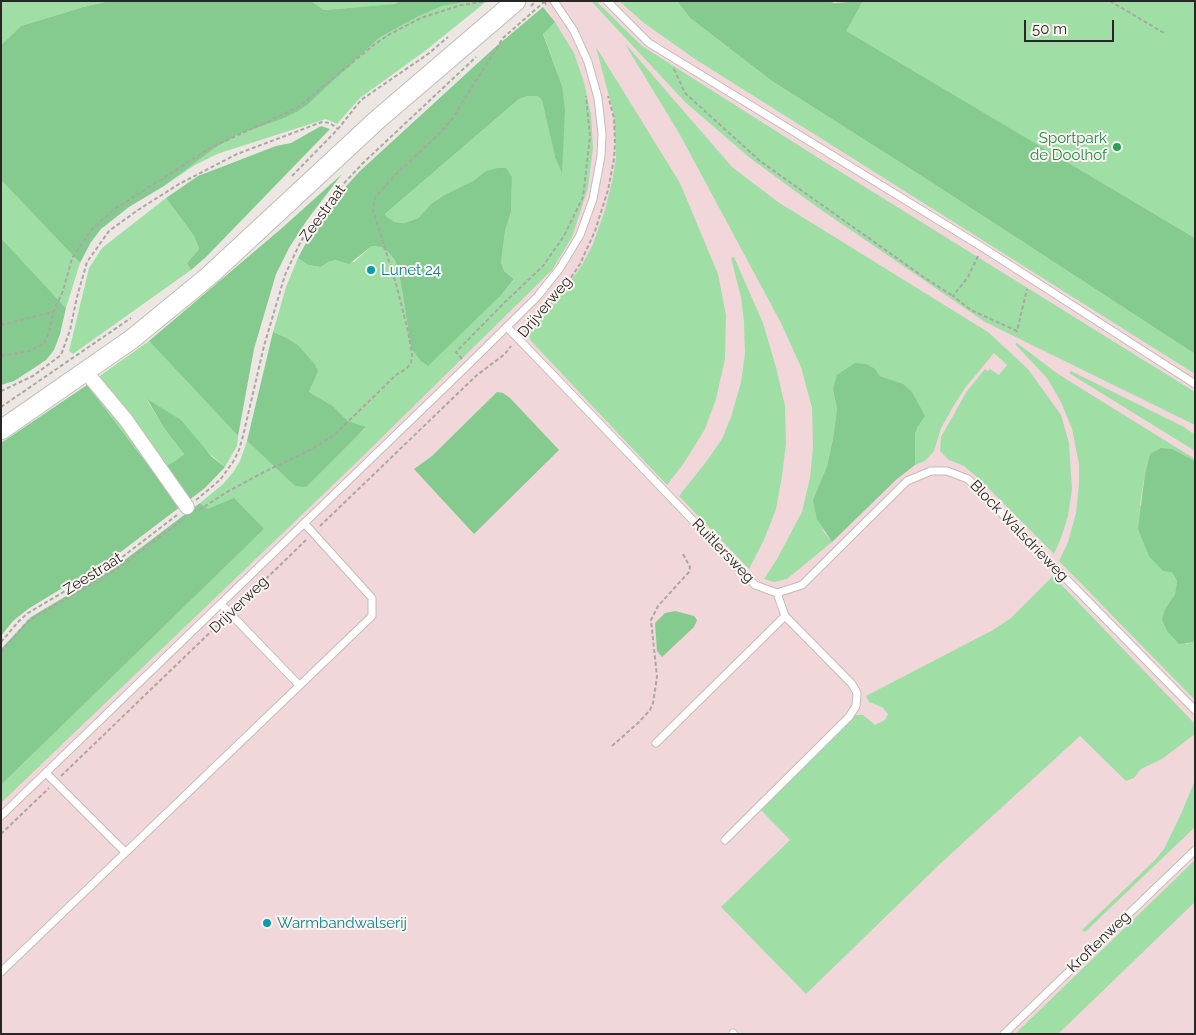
<!DOCTYPE html>
<style>
body{margin:0}
#map{position:relative;width:1196px;height:1035px;overflow:hidden;background:#ede7e4;font-family:Raleway,sans-serif}
canvas{display:block}
.frame{position:absolute;inset:0;border:2px solid #292726;pointer-events:none}
.scale{position:absolute;left:1024px;top:20px;width:90px;height:22px;box-sizing:border-box;border:2px solid #292726;border-top:0;padding-left:6px;font-size:15px;line-height:18px;white-space:nowrap;color:#292726;-webkit-text-stroke:4px #fbf5f1;paint-order:stroke}
</style>
<div id="map">
<canvas width="1196" height="1035"></canvas>
<div class="frame"></div>
<div class="scale">50 m</div>
</div>
<script>
const c = document.querySelector('canvas').getContext('2d');
c.lineJoin = 'round';
function fill(path, color) { c.fillStyle = color; c.fill(path, 'evenodd'); }
const poly = rows => new Path2D(rows.map(r => 'M' + r).join(''));
function stroke(path, color, width, dash) { c.strokeStyle = color; c.lineWidth = width; c.lineCap = dash ? 'butt' : 'round'; c.setLineDash(dash || []); c.stroke(path); }
function label(font, color, halo, rows, align = 'center') {
  c.font = font + ' Raleway,sans-serif'; c.lineWidth = 4; c.setLineDash([]); c.textBaseline = 'middle'; c.strokeStyle = halo; c.fillStyle = color; for (const [text, x, y, turn = 0] of rows) {
    c.save(); c.translate(x, y); c.rotate((+turn || 0) * Math.PI / 180); c.textAlign = isNaN(turn) ? turn : align; if (halo) c.strokeText(text, 0, 0); c.fillText(text, 0, 0); c.restore();
  }
}
fill(poly([
 [541,1,633,1,1195,373,1195,1034,1,1034,1,794,568,49,546,7]
]), '#f2d7da');
fill(poly([
 [1,1,109,1,83,7,21,26,1,45],
 [311,1,399,1,396,4,324,10],
 [468,1,487,1,425,51,360,98,337,124,326,119,217,154,195,165,164,186,215,148,237,135,282,119,297,112,308,103,379,38,417,17,442,6],
 [591,1,596,1,642,46,828,164,1195,392,1195,425,985,322,817,207,750,158,685,102],
 [619,1,677,1,690,18,772,81,931,182,1195,354,1195,374,695,59,644,23],
 [863,1,1195,1,1195,238,845,31],
 [555,22,574,53,584,82,591,115,593,148,588,188,572,237,552,270,356,463,1,803,1,785,264,529,208,509,200,503,223,484,234,471,240,461,247,441,295,486,366,428,348,421,333,406,309,392,312,386,314,363,298,345,287,338,273,332,286,287,298,258,308,265,321,267,328,262,336,260,354,262,372,246,381,247,389,253,394,259,398,268,403,295,411,348,502,294,514,280,511,276,504,271,501,262,505,231,511,212,512,177,486,171,473,181,446,194,432,203,418,218,404,223,395,222,387,217,385,214,519,99,528,96,539,96,542,99,555,157,562,86,543,33],
 [625,44,630,49,732,167,778,202,988,332,1028,369,1061,415,1069,443,1072,489,1068,516,1061,538,1054,554,978,478,964,466,949,460,940,451,941,437,967,391,985,369,988,371,990,369,999,375,1007,365,994,353,965,388,953,407,941,428,934,451,925,461,915,465,915,434,918,426,886,378,880,376,875,369,833,389,837,409,833,439,827,466,813,500,824,532,832,542,787,579,774,582,764,579,777,559,802,512,810,478,813,447,812,408,801,367,781,323,679,133],
 [596,47,680,183,718,274,726,315,725,359,716,399,705,429,684,463,667,485,531,341,528,333,554,304,582,265,593,244,605,210,612,182,616,157,614,115],
 [1,180,80,263,66,308,1,238],
 [166,198,194,236,198,246,199,249,187,263,191,270,73,354,69,351,89,268,102,248],
 [734,257,763,323,776,367,785,406,786,443,782,476,776,509,764,540,749,569,679,496,706,462,722,439,731,417,741,382,745,354,744,322,741,297,731,258],
 [149,341,238,436,237,446,225,467,147,400,164,428,184,454,174,462,180,507,87,385],
 [1017,343,1058,374,1195,459,1195,461,1171,449,1150,454,1145,474,1140,504,1177,581,1175,594,1165,609,1186,644,1195,642,1195,700,1059,561,1068,542,1076,513,1079,484,1079,464,1072,429,1061,402,1047,378,1015,344],
 [1071,371,1184,427,1195,435,1195,451,1069,373],
 [1053,576,1195,724,1195,734,1162,759,1141,769,1134,778,1126,781,1080,736,941,863,806,994,721,907,790,840,760,809,855,715,863,715,875,725,885,720,888,714,882,707,869,702,866,696,993,630,1011,618],
 [1195,780,1195,827,1085,932,1082,930,1154,861,1164,849,1181,814],
 [1195,860,1195,902,1058,1034,1015,1034]
]), '#9fdfa6');
fill(poly([
 [109,1,311,1,324,10,395,4,399,1,470,1,442,6,417,17,379,38,308,104,297,112,282,119,237,135,215,148,164,186,129,207,101,229,91,242,80,263,1,180,1,45,21,26,83,7],
 [677,1,829,1,834,3,863,1,846,31,1195,238,1195,354,931,182,772,81,690,18],
 [543,7,555,22,543,34,562,86,565,110,562,173,555,157,542,100,538,96,528,96,519,99,385,214,387,217,395,222,404,223,418,218,432,203,446,194,473,181,486,171,498,168,506,168,512,177,511,212,505,231,501,262,504,271,514,279,502,294,428,366,421,361,411,348,403,295,398,268,394,259,389,253,381,247,372,246,349,264,336,260,328,262,321,267,308,265,298,258,306,243,338,195,360,171,492,50],
 [321,126,330,129,206,257,191,270,187,263,199,249,198,246,194,236,166,198,198,176,276,146,291,143],
 [342,174,307,220,289,248,276,274,254,349,238,436,149,341,282,228],
 [1,238,66,308,60,334,54,350,46,360,31,370,14,381,1,385],
 [273,332,287,338,298,345,314,363,318,371,309,392,333,406,348,421,366,427,306,487,295,486,247,441],
 [855,363,866,364,875,369,880,376,903,384,912,392,925,416,918,426,915,434,915,465,897,479,832,542,817,519,813,500,827,466,833,439,837,409,833,389,837,375],
 [87,385,180,507,118,554,28,609,13,621,1,636,1,443],
 [497,392,503,393,510,398,559,450,474,534,414,469,432,456],
 [147,399,181,420,212,457,225,467,205,488,189,500,164,467,174,462,184,454,164,428],
 [1161,448,1172,449,1195,461,1195,642,1179,644,1167,631,1162,620,1165,609,1175,594,1177,581,1172,572,1163,571,1149,556,1138,529,1145,474,1150,454],
 [234,498,264,529,1,785,1,649,31,617,118,565,200,503,208,509],
 [675,611,694,616,697,620,694,627,662,657,657,651,655,623,665,613]
]), '#85ca8e');
const service = poly([
 [607,1,649,43,982,247,1195,384],
 [507,327,755,585,777,593,785,616,852,684,857,693,856,706,849,717,725,840],
 [777,593,802,585,907,481,931,471,947,471,968,479,1195,710],
 [221,604,299,685],
 [656,743,785,616],
 [46,773,125,852],
 [1,816,468,365,537,297,560,268,580,235,593,199,601,156,602,134,598,98,588,62,574,31,554,1],
 [1,972,372,616,372,598,305,524],
 [733,1033,734,1034],
 [1004,1034,1195,850]
]);
const minor = poly([
 [86,372,126,420,187,507]
]);
const secondary = poly([
 [1,430,132,339,210,275,377,120,516,1]
]);
stroke(service, '#c2bcb9', 9);
stroke(minor, '#c2bcb9', 16);
stroke(secondary, '#c2bcb9', 21);
stroke(poly([
 [1110,1,1164,33],
 [531,6,536,1],
 [674,69,685,93,760,161,925,278,953,296],
 [292,176,338,129,361,100,428,54,448,37],
 [978,256,968,277,953,296,971,310,1017,331,1027,289],
 [1,325,53,312],
 [525,332,540,317,564,288,580,264,595,231,608,190,614,159,615,144,614,118,608,96],
 [1,356,29,351,44,344,49,332,54,311,63,291,72,258,92,229,115,209,210,148,297,108,375,44,390,34,421,18,461,5,488,1],
 [462,359,456,352,505,302,543,266,564,236,583,197,590,137,586,96],
 [1,391,33,376,61,355,70,330,77,297,87,262,109,231,138,210,179,184,237,154,322,122,330,123,338,129],
 [1,407,131,318],
 [196,500,220,480,233,462,239,450,243,436,264,346,285,275,300,243,315,219,334,194,363,163,476,57],
 [199,510,227,492,262,473,314,448,334,435,396,375,406,369,411,363,412,354,408,331,396,284,373,210,375,198,394,176,440,133,452,119,503,38,544,2],
 [320,526,477,375,505,354,511,346],
 [238,606,306,540],
 [1,642,19,621,28,613,121,558,177,515],
 [1,652,28,621,115,570,184,519],
 [612,746,638,723,650,710,653,703,657,677,651,620,658,606,689,572,690,567,683,554],
 [61,776,223,620],
 [1,834,49,788]
]), '#aba6a4', 2, [4, 2.5]);
stroke(service, '#fff', 7);
stroke(minor, '#fff', 14);
stroke(secondary, '#fff', 19);
stroke(poly([
 [544,1,547,6]
]), '#aba6a4', 2, [4, 2.5]);
for (const [x, y, r, color] of [
 [1117,147,5,"#2e9e5b"],
 [371,270,5,"#0f9aa8"],
 [267,923,5,"#0f9aa8"]
]) { const dot = new Path2D(); dot.arc(x, y, r, 0, 2 * Math.PI); c.fillStyle = color; c.fill(dot); stroke(dot, '#fbf5f1', 2); }
label('15px', '#27864d', '#fbf5f1', [
 ["Sportpark",1107,138],
 ["de Doolhof",1107,155]
], 'right');
label('15px', '#292726', '#fbf5f1', [
 ["Zeestraat",323,213,-54],
 ["Drijverweg",545,307,-50],
 ["Block Walsdrieweg",1019,531,46],
 ["Ruitlersweg",723,551,46],
 ["Zeestraat",93,574,-32],
 ["Drijverweg",239,605,-44],
 ["Kroftenweg",1099,942,-44]
]);
label('15px', '#0d838f', '#fbf5f1', [
 ["Lunet 24",381,270],
 ["Warmbandwalserij",277,923]
], 'left');
</script>
